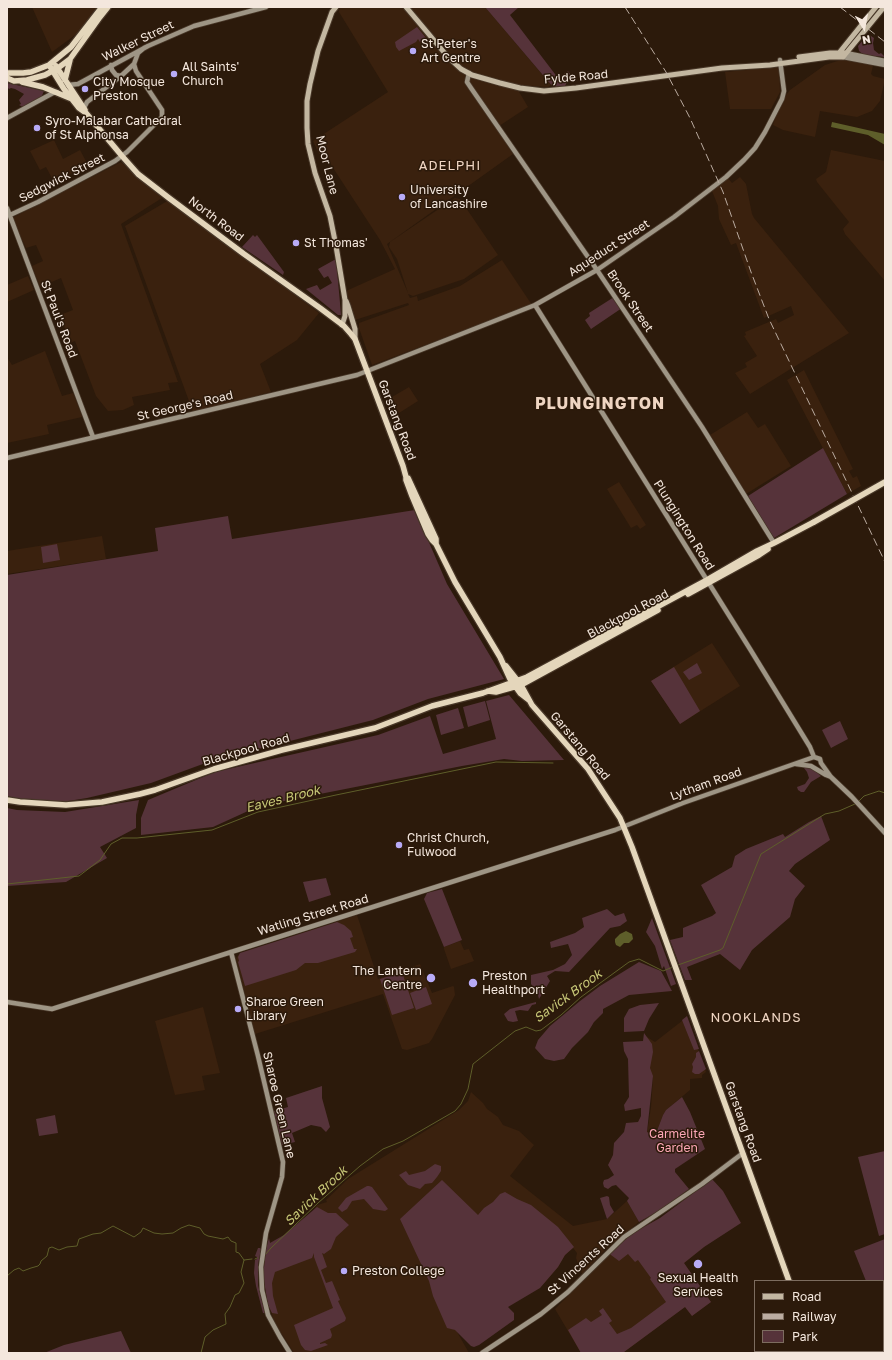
<!DOCTYPE html>
<style>
body{margin:0}
#map{position:relative;width:892px;height:1360px;overflow:hidden;background:#2c1a0b;font-family:"Golos Text",sans-serif}
canvas{display:block}
.frame{position:absolute;inset:0;border:8px solid #f4e7dd;pointer-events:none}
.legend{position:absolute;left:754px;top:1280px;width:130px;height:72px;box-sizing:border-box;background:#2c1a0b;border:1px solid #7c6c5f;margin:0;padding:5px 7px;list-style:none;font-size:12px;color:#f4e7dd}
.legend li{display:flex;align-items:center;gap:8px;height:20px}
.legend b{width:20px;border:1px solid #7c6c5f}
.north{position:absolute;left:844px;top:8px;width:40px;height:40px;-webkit-text-stroke:3px #2c1a0b;paint-order:stroke;rotate:169deg;font-size:11px;font-weight:700;line-height:16px;text-align:center;color:#f4e7dd}
.north::after{content:'';display:block;margin:auto;width:14px;height:18px;background:#f4e7dd;clip-path:polygon(50% 0,100% 100%,50% 72%,0 100%)}
</style>
<div id="map">
<canvas width="892" height="1360"></canvas>
<div class="frame"></div>
<ul class="legend">
<li><b style="height:5px;background:#c3b7a1"></b>Road</li>
<li><b style="height:5px;background:#bbaca1"></b>Railway</li>
<li><b style="height:11px;background:#56333a"></b>Park</li>
</ul>
<div class="north">N</div>
</div>
<script>
const c = document.querySelector('canvas').getContext('2d');
c.lineJoin = 'round';
function fill(path, color) { c.fillStyle = color; c.fill(path, 'evenodd'); }
const poly = rows => new Path2D(rows.map(r => 'M' + r).join(''));
function stroke(path, color, width, dash) { c.strokeStyle = color; c.lineWidth = width; c.lineCap = dash ? 'butt' : 'round'; c.setLineDash(dash || []); c.stroke(path); }
function label(font, color, halo, rows, align = 'center') {
  c.font = font + ' "Golos Text",sans-serif'; c.lineWidth = 3; c.setLineDash([]); c.textBaseline = 'middle'; c.strokeStyle = halo; c.fillStyle = color; for (const [text, x, y, turn = 0] of rows) {
    c.save(); c.translate(x, y); c.rotate((+turn || 0) * Math.PI / 180); c.textAlign = isNaN(turn) ? turn : align; if (halo) c.strokeText(text, 0, 0); c.fillText(text, 0, 0); c.restore();
  }
}
fill(poly([
 [32,7,100,7,82,30,52,52],
 [340,7,485,7,551,85,548,87,519,85,511,83,518,90,528,107,496,128,513,154,387,244,408,293,397,259,389,247,390,242,455,198,460,199,498,255,464,279,413,296,408,294,410,298,417,296,418,301,460,286,502,260,532,305,372,365,359,328,359,323,409,305,408,303,355,320,346,291,395,269,380,240,324,154,319,154,313,141,388,92,339,12],
 [850,57,874,62,871,74,873,76,885,79,880,101,872,111,857,117,820,111,815,137,783,130,773,125,780,103,790,90,825,65],
 [779,67,780,92,771,109,730,109,725,72],
 [54,140,63,159,80,150,88,165,54,182,46,167,40,170,30,151],
 [831,150,885,161,885,281,845,234,843,229,849,222,817,182,816,179,826,172],
 [121,162,162,198,121,224,178,382,168,383,170,390,132,397,134,405,123,410,108,411,96,396,75,341,70,343,60,315,73,310,61,278,40,287,32,266,43,261,36,245,26,248,12,218],
 [740,177,746,184,752,214,754,218,849,333,750,394,735,373,747,367,745,363,757,356,744,336,746,335,745,332,776,319,778,323,794,315,791,306,764,318,736,243,731,245,719,219,718,206,712,191,728,178,732,183],
 [169,200,319,313,297,340,260,364,271,392,193,412,125,226],
 [28,276,34,290,7,302,7,285],
 [45,351,62,396,73,393,82,416,82,417,47,425,49,434,7,443,7,357,12,365],
 [804,370,853,469,849,471,853,478,857,476,861,486,847,494,787,380],
 [409,387,418,401,399,413,394,404,395,403,392,397],
 [747,412,758,428,765,424,791,466,746,494,710,435],
 [619,482,646,525,640,529,637,525,631,528,607,489],
 [102,536,106,559,7,574,7,551],
 [712,643,740,686,680,724,651,681],
 [357,915,378,979,420,964,432,993,453,986,454,987,455,995,432,1039,429,1043,407,1050,402,1049,383,994,255,1034,236,958,240,953],
 [460,941,464,950,469,949,474,961,451,969,444,949,444,947],
 [203,1007,220,1073,202,1076,205,1090,175,1095,155,1021],
 [687,1017,706,1072,702,1075,702,1078,690,1079,690,1090,666,1110,663,1115,655,1136,647,1133,651,1107,653,1078,647,1072,644,1040,647,1037,655,1042],
 [471,1092,483,1103,487,1109,498,1117,503,1125,519,1131,534,1145,510,1176,573,1226,607,1219,627,1201,639,1222,608,1247,582,1274,576,1258,577,1253,573,1248,565,1255,558,1267,540,1288,447,1327,456,1330,469,1353,294,1353,275,1323,269,1306,264,1282,264,1257,313,1211,317,1205,327,1202,326,1200,348,1179,459,1110,468,1101],
 [723,1191,704,1247,684,1263,711,1302,692,1316,685,1307,624,1352,624,1353,581,1353,555,1309,615,1248,633,1233,660,1218,675,1207]
]), '#3a210e');
fill(poly([
 [485,7,519,7,510,15,558,78,568,71,573,78,567,82,565,86,553,87],
 [417,27,426,38,420,42,418,39,416,42,399,51,396,47,395,42],
 [868,34,874,38,873,43,874,50,879,54,881,53,885,57,864,55,859,51,858,46],
 [7,83,40,90,44,91,41,98,23,107,19,105,21,104,19,100,24,94,15,89,11,88,9,89,7,87],
 [253,235,255,237,257,235,284,272,283,275,242,247],
 [336,259,340,303,341,315,338,315,306,289,317,285,320,290,332,283,328,276,324,278,318,269],
 [614,297,622,308,591,329,585,320,590,316,589,313],
 [823,448,847,494,774,538,748,496],
 [415,510,447,584,504,679,428,699,373,720,211,761,151,783,87,798,62,802,20,799,7,796,7,575,158,551,155,528,228,516,232,539],
 [57,544,60,560,43,563,41,547],
 [697,663,702,673,689,680,683,672],
 [674,667,700,711,680,724,651,681],
 [509,695,564,760,522,761,504,759,462,766,259,806,213,827,141,835,141,818,148,800,215,772,378,735,430,716,443,754,496,739,486,701],
 [485,701,490,720,468,727,463,707],
 [458,708,464,728,441,735,436,715],
 [840,721,848,739,831,748,822,730],
 [808,767,814,770,821,776,811,782,804,792,801,792,798,790,797,787,805,784,809,778,807,772,804,768],
 [139,800,136,815,136,828,100,847,107,858,66,882,7,886,7,808,17,810,65,812],
 [821,816,830,840,795,864,789,871,805,886,795,899,790,917,752,950,740,970,720,954,687,967,692,980,685,980,670,940,683,937,683,928,712,916,716,913,701,885,732,867,735,856,746,849,783,834,785,837,809,822],
 [326,878,331,895,309,902,303,882],
 [442,889,462,940,444,947,424,899,427,893],
 [607,909,615,916,624,913,627,921,620,926,610,928,569,972,555,971,547,976,550,981,539,999,537,992,531,984,531,975,553,970,565,964,572,955,568,944,551,948,550,942,575,933,584,927,582,918],
 [652,918,676,984,671,986,664,966,662,969,655,946,646,932],
 [337,922,344,925,351,931,353,937,350,938,354,949,357,949,355,952,318,963,305,963,296,970,245,986,238,962,239,961,238,957,240,953],
 [639,962,661,971,672,991,629,995,603,1009,603,1013,594,1022,588,1032,572,1048,564,1059,554,1061,545,1059,535,1048,538,1040,550,1026,580,1001,600,986],
 [402,972,414,1008,392,1015,380,979],
 [426,987,432,1004,416,1010,410,993],
 [536,1002,536,1004,532,1005,528,1011,520,1010,515,1011,518,1021,513,1022,508,1021,505,1016,504,1014,510,1009],
 [659,1003,649,1019,644,1031,624,1032,624,1018,629,1009,640,1005],
 [687,1016,699,1049,694,1050,682,1020],
 [644,1033,652,1044,653,1052,650,1068,653,1076,647,1132,655,1136,663,1115,666,1110,682,1097,690,1112,705,1149,675,1169,675,1172,689,1189,660,1210,639,1222,627,1201,629,1198,616,1185,612,1186,608,1189,604,1187,603,1183,604,1180,608,1179,614,1175,608,1165,613,1155,614,1143,624,1132,626,1123,638,1122,641,1116,641,1108,625,1111,624,1105,629,1097,628,1059,624,1051,623,1042,643,1041],
 [699,1051,706,1069,699,1074,695,1074,692,1072,693,1067,692,1064,696,1057,696,1053],
 [322,1086,322,1098,330,1127,326,1132,321,1127,311,1125,292,1133,295,1142,282,1145,274,1111,288,1107,286,1098],
 [55,1115,58,1133,39,1136,36,1119],
 [885,1151,885,1234,879,1236,858,1157],
 [435,1164,441,1166,441,1171,437,1177,432,1183,425,1184,420,1189,408,1185,399,1175,406,1171,409,1175,425,1171],
 [712,1179,723,1191,741,1223,704,1247,684,1263,711,1302,692,1316,685,1307,624,1352,624,1353,581,1353,568,1330,586,1318,591,1322,602,1315,599,1311,603,1308,612,1321,609,1323,617,1334,631,1328,666,1302,650,1279,651,1278,638,1260,635,1262,628,1254,619,1261,611,1255,610,1253,633,1233,660,1218],
 [442,1180,478,1215,484,1208,493,1202,500,1194,505,1192,517,1199,531,1205,558,1227,574,1247,565,1255,558,1267,540,1288,508,1307,514,1313,514,1320,479,1345,474,1347,471,1346,455,1330,447,1328,433,1296,429,1281,400,1219],
 [367,1186,369,1186,372,1187,388,1209,385,1211,373,1209,364,1199,352,1201,347,1209,342,1212,338,1208,346,1198],
 [607,1196,609,1197,610,1205,614,1212,607,1219,600,1198],
 [317,1207,328,1213,336,1213,349,1225,336,1237,331,1249,324,1254,322,1253,327,1267,321,1270,326,1283,332,1281,340,1300,338,1301,346,1318,345,1321,330,1329,332,1335,331,1338,320,1343,320,1344,325,1343,328,1345,311,1351,305,1350,301,1345,294,1325,333,1308,314,1257,314,1253,312,1258,275,1272,272,1283,273,1296,278,1314,272,1313,268,1305,264,1281,264,1267,266,1249,269,1238,270,1243,284,1235],
 [885,1239,885,1316,883,1317,883,1281,866,1281,854,1251],
 [258,1248,260,1248,261,1249,258,1265,258,1285,265,1313,263,1313,256,1286,254,1273,255,1260,257,1259,257,1257,255,1256],
 [121,1331,131,1353,44,1353,64,1345]
]), '#56333a');
fill(poly([
 [832,122,885,134,885,145,868,135,831,127],
 [626,931,632,934,633,939,629,943,624,943,620,947,616,945,615,942,615,939,620,934]
]), '#5e5e2a');
stroke(poly([
 [859,801,864,796,879,791,885,793],
 [7,884,79,876,100,860,111,844,122,838,137,838,212,830,258,812,336,795,496,762,553,763],
 [678,965,720,950,723,948,761,854,825,814,839,811,855,804],
 [265,1255,271,1248,318,1203,360,1166,383,1149,403,1141,455,1111,461,1104,468,1089,473,1064,515,1031,526,1027,536,1031,541,1030,561,1015,581,997,629,962,639,959,663,971,673,967],
 [255,1259,257,1258],
 [7,1276,14,1270,19,1268,23,1271,31,1268,38,1266,40,1264,41,1261,47,1256,49,1248,52,1247,59,1250,67,1247,77,1246,79,1239,93,1234,101,1233,113,1226,134,1237,141,1232,143,1228,154,1233,162,1234,173,1233,181,1228,189,1225,200,1228,204,1234,208,1236,223,1239,228,1237,231,1241,236,1243,236,1252,239,1253,244,1260],
 [201,1353,205,1337,213,1330,226,1324,225,1314,230,1307,235,1295,239,1293,244,1283,241,1272,244,1260,252,1259]
]), '#5e5e2a', 1);
const secondary = poly([
 [846,53,885,61],
 [843,57,885,65],
 [111,65,112,70,116,75,121,76],
 [469,73,467,82,471,88,597,270,702,427,774,543],
 [68,85,78,84,148,46,194,26,266,7],
 [84,108,87,102,121,76,134,64],
 [7,118,53,93,57,92],
 [7,208,93,437],
 [10,215,38,202,115,161,127,152,162,117,162,110,136,71,134,64,138,53,144,48],
 [535,305,750,649,810,747,814,757],
 [7,458,357,375,535,305,597,270,674,217,726,177,744,160,755,148,765,132,782,99,784,91,780,60],
 [814,757,820,759,821,763,831,777,852,797,885,833],
 [796,764,811,766,826,775,831,777],
 [231,952,258,1056,283,1162,282,1177,266,1233,261,1267,262,1290,268,1315,280,1337,290,1353],
 [7,1002,52,1009,615,830,683,803,814,757],
 [482,1353,541,1314,568,1292,624,1237,702,1184,743,1153]
]);
const primary = poly([
 [336,7,332,12,318,51,310,84,307,101,307,128,308,144,315,173,330,216,336,246,345,300,345,316,342,325],
 [406,7,448,57,461,69,472,75,500,83,520,88,544,91,576,88,722,68,770,65,829,57,843,57,884,7],
 [839,53,876,7],
 [799,57,830,53,846,53],
 [346,301,348,306,355,329,355,339]
]);
const highway = poly([
 [49,65,64,89,79,108,86,113,122,156,138,174,169,198,244,254,320,308,344,326,351,334,355,339,403,466,406,477,406,480,412,496,428,534,432,540,436,544,455,582,500,657,510,679,520,693,529,700],
 [56,66,85,110],
 [7,73,23,73,31,72,49,65,71,47,102,7],
 [7,78,14,81,27,80,45,75,58,68,70,59,100,17,108,7],
 [65,80,70,60],
 [22,82,43,87,72,99],
 [408,478,436,539,436,544],
 [688,594,759,555,768,549],
 [506,666,521,685,532,705,588,769,620,818,632,847,789,1281],
 [488,691,496,692,521,685,658,610],
 [7,800,20,802,66,805,102,802,140,794,155,790,214,769,282,750,375,728,432,706,483,693,527,677,707,580,757,551,774,543,814,522],
 [814,1351,815,1353]
]);
stroke(secondary, '#483728', 6);
stroke(primary, '#483728', 7);
stroke(highway, '#483728', 8);
stroke(secondary, '#9e9585', 4.5);
stroke(primary, '#c3b7a1', 5);
stroke(highway, '#e4d6bb', 5.5);
stroke(poly([
 [625,7,666,72,690,118,723,192,751,272,769,319,885,562],
 [840,7,885,42]
]), '#bbaca1', 1, [8, 4]);
const highwayBridge = poly([
 [814,522,885,482]
]);
stroke(highwayBridge, '#483728', 8, []);
stroke(highwayBridge, '#e4d6bb', 5.5);
for (const [x, y, r, color] of [
 [413,51,4,"#b8abf7"],
 [174,74,4,"#b8abf7"],
 [85,89,4,"#b8abf7"],
 [37,128,4,"#b8abf7"],
 [402,197,4,"#b8abf7"],
 [296,243,4,"#b8abf7"],
 [399,845,4,"#b8abf7"],
 [431,978,5,"#b8abf7"],
 [473,983,5,"#b8abf7"],
 [238,1009,4,"#b8abf7"],
 [698,1264,5,"#b8abf7"],
 [344,1271,4,"#b8abf7"]
]) { const dot = new Path2D(); dot.arc(x, y, r, 0, 2 * Math.PI); c.fillStyle = color; c.fill(dot); stroke(dot, '#2c1a0b', 1.5); }
label('12px', '#f4e7dd', '#2c1a0b', [
 ["Walker Street",138,41,-26],
 ["Fylde Road",576,77,-5],
 ["Moor Lane",327,165,76],
 ["Sedgwick Street",62,178,-27],
 ["North Road",216,219,37],
 ["Aqueduct Street",609,248,-33],
 ["Brook Street",630,301,56],
 ["St Paul's Road",59,319,69],
 ["St George's Road",185,406,-13],
 ["Garstang Road",397,420,69],
 ["Plungington Road",684,525,58],
 ["Blackpool Road",628,614,-28],
 ["Garstang Road",580,746,50],
 ["Blackpool Road",246,750,-16],
 ["Lytham Road",706,784,-20],
 ["Watling Street Road",313,915,-17],
 ["Sharoe Green Lane",279,1105,77],
 ["Garstang Road",743,1122,70],
 ["St Vincents Road",586,1260,-42]
]);
label('12px', '#f4e7dd', '#2c1a0b', [
 ["St Peter's",421,44],
 ["Art Centre",421,58],
 ["All Saints'",182,67],
 ["Church",182,81],
 ["City Mosque",93,82],
 ["Preston",93,96],
 ["Syro-Malabar Cathedral",45,121],
 ["of St Alphonsa",45,135],
 ["University",410,190],
 ["of Lancashire",410,204],
 ["St Thomas'",304,243],
 ["Christ Church,",407,838],
 ["Fulwood",407,852],
 ["The Lantern",422,971,"right"],
 ["Centre",422,985,"right"],
 ["Preston",482,976],
 ["Healthport",482,990],
 ["Sharoe Green",246,1002],
 ["Library",246,1016],
 ["Preston College",352,1271],
 ["Sexual Health",698,1278,"center"],
 ["Services",698,1292,"center"]
], 'left');
label('12px', '#fda7b7', '#2c1a0b', [
 ["Carmelite",677,1134],
 ["Garden",677,1148]
]);
c.letterSpacing = '1px';
label('13px', '#efd5c2', '#2c1a0b', [
 ["ADELPHI",450,166],
 ["NOOKLANDS",756,1018]
]);
c.letterSpacing = '0px';
label('italic 13px', '#c7c777', '#2c1a0b', [
 ["Eaves Brook",283,799,-14],
 ["Savick Brook",568,996,-36],
 ["Savick Brook",316,1196,-43]
]);
c.letterSpacing = '1px';
label('bold 16px', '#efd5c2', '#2c1a0b', [
 ["PLUNGINGTON",600,404]
]);
c.letterSpacing = '0px';
</script>
